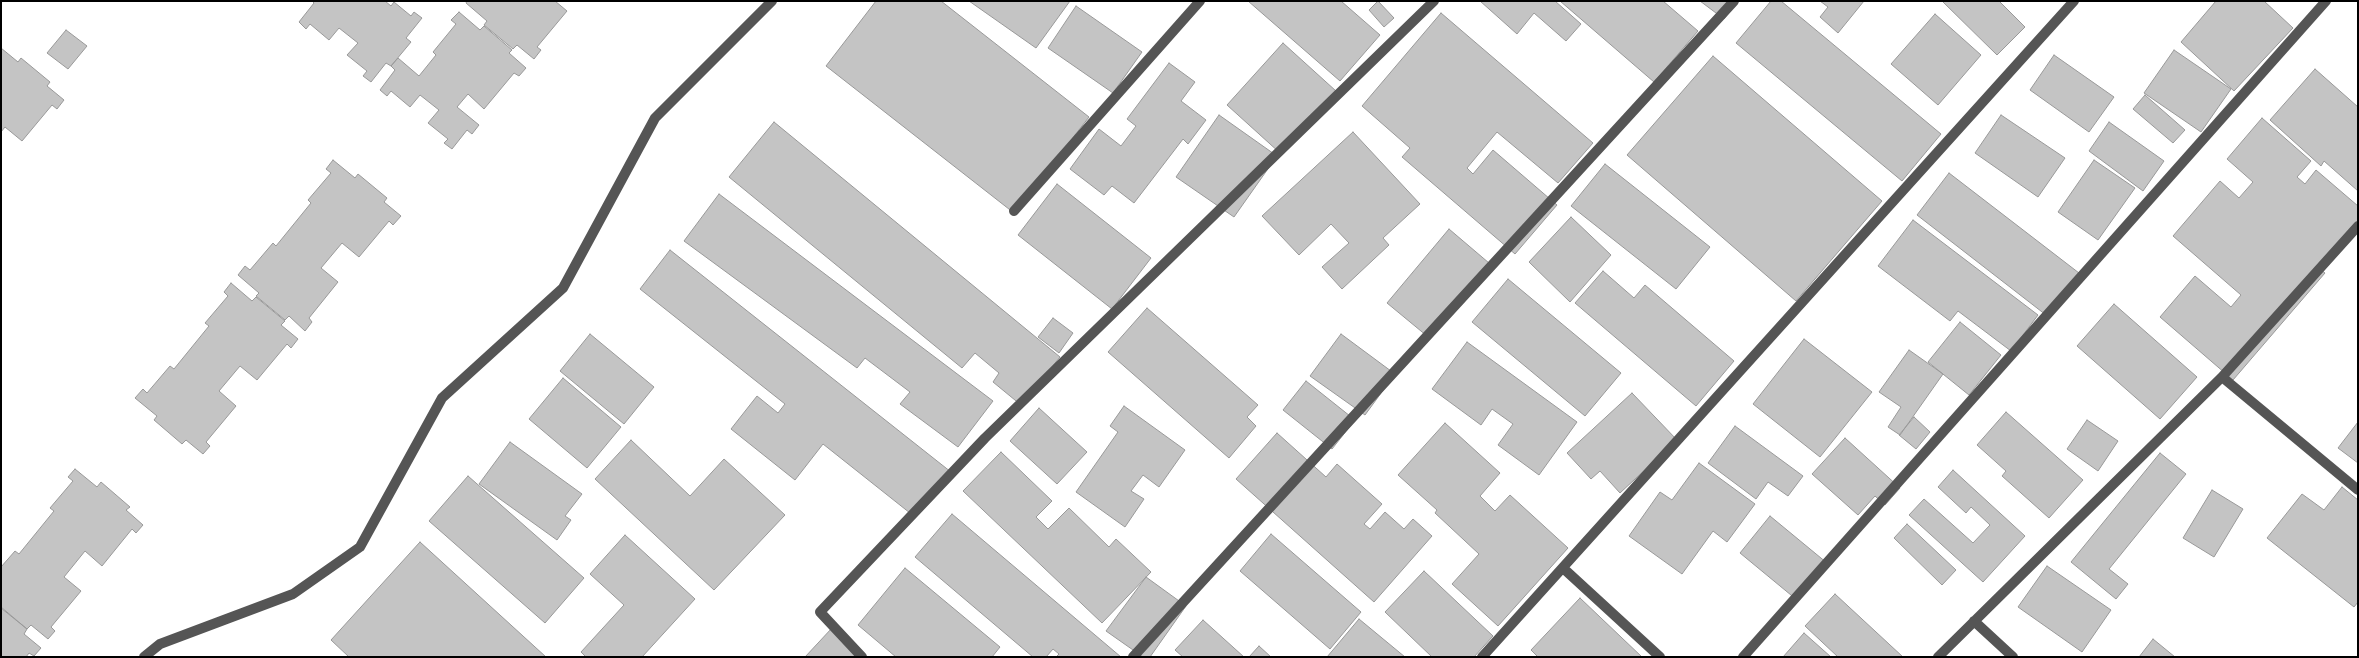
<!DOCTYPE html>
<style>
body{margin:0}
#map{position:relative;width:2359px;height:658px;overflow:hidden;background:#fff;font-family:Rubik,sans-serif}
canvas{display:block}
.frame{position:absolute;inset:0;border:2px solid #000;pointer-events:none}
</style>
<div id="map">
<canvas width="2359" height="658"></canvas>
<div class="frame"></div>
</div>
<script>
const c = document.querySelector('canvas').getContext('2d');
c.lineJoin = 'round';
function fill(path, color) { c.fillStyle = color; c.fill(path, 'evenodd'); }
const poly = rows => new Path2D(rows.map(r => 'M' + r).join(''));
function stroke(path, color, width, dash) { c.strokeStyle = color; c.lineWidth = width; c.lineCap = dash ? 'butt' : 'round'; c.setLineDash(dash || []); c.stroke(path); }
const building = poly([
 [312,1,385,1,391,6,394,2,411,16,414,12,422,18,406,38,411,42,391,66,386,63,371,82,363,76,367,71,347,55,358,43,339,28,329,40,310,24,306,29,299,22,314,3,312,1],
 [467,1,555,1,567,11,537,47,541,50,534,59,517,45,513,49,484,25,487,21,466,3,467,1],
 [876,1,941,1,1089,117,1014,213,826,66,876,1],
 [969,1,1070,1,1036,48,969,1],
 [1248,1,1341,1,1380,35,1340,81,1248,1],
 [1378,1,1394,18,1384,27,1369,10,1378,1],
 [1480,1,1555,1,1581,24,1566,41,1534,13,1517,34,1480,1],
 [1560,1,1663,1,1698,31,1654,82,1560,1],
 [1700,1,1737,1,1724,19,1700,1],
 [1771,1,1781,1,1941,134,1902,181,1736,43,1771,1],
 [1820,1,1864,1,1838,33,1820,17,1828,7,1820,1],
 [1942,1,1999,1,2025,27,1997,55,1942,1],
 [2216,1,2264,1,2293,28,2234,91,2181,42,2216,1],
 [1076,6,1142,52,1113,93,1048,48,1076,6],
 [459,12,480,30,484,26,512,50,509,53,526,68,519,76,514,73,484,109,468,94,457,107,479,125,472,134,467,130,452,149,444,143,448,139,428,123,439,110,420,95,410,107,391,91,387,96,380,90,395,70,391,66,398,58,419,76,436,55,433,52,456,24,451,20,459,12],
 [1441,13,1593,143,1558,183,1497,132,1467,168,1473,174,1493,150,1557,205,1515,254,1402,157,1410,148,1362,106,1441,13],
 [1935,14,1981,55,1938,105,1891,64,1935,14],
 [66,30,87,46,68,69,47,53,66,30],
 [1283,43,1336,91,1280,153,1227,105,1283,43],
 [1,48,18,62,21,58,50,82,47,86,64,100,57,109,52,105,22,141,5,127,1,132,1,48],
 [2174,50,2231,89,2201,132,2144,93,2174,50],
 [2054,55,2114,97,2089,132,2030,90,2054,55],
 [1713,56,1882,201,1796,301,1627,155,1713,56],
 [1169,63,1195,82,1181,101,1206,120,1188,144,1183,139,1134,203,1112,186,1104,195,1070,169,1099,129,1121,146,1136,126,1127,119,1169,63],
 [2315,69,2358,107,2358,191,2324,161,2321,166,2270,120,2315,69],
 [2145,95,2185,130,2173,143,2133,109,2145,95],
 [1219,115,1277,156,1234,217,1176,177,1219,115],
 [2001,115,2065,158,2038,197,1975,153,2001,115],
 [2262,118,2311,161,2297,177,2305,184,2316,170,2358,206,2358,221,2317,267,2325,273,2233,380,2160,317,2195,276,2231,307,2241,295,2173,236,2220,181,2239,198,2253,182,2227,159,2262,118],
 [774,122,1060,357,1021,405,993,382,999,373,975,353,962,368,729,177,774,122],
 [2109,122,2164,161,2143,191,2089,151,2109,122],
 [1353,132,1420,204,1383,238,1389,245,1342,289,1322,267,1349,243,1331,224,1299,255,1262,216,1353,132],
 [333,160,355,178,358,174,387,198,384,202,401,216,393,225,389,221,359,257,342,243,321,268,338,282,309,318,312,322,305,331,289,316,285,320,256,296,259,293,238,275,245,266,250,270,273,243,276,246,311,203,308,200,331,173,326,169,333,160],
 [2094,160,2135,188,2098,240,2058,212,2094,160],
 [1605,164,1710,247,1676,289,1571,206,1605,164],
 [1949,173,2079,273,2046,315,1917,215,1949,173],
 [1057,184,1151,258,1112,309,1018,235,1057,184],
 [719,194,993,401,958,447,900,404,910,392,865,358,857,368,684,241,719,194],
 [1571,217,1611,255,1570,302,1529,262,1571,217],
 [1913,220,2038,315,2011,351,1958,311,1950,321,1878,266,1913,220],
 [1449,229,1489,263,1427,336,1387,303,1449,229],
 [670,250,951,472,915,517,823,444,795,480,731,429,757,396,778,413,785,404,640,289,670,250],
 [1603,271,1634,298,1645,285,1734,361,1696,406,1575,303,1603,271],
 [1508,279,1621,373,1585,416,1472,322,1508,279],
 [231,283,252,301,256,297,285,321,281,325,298,339,291,348,287,344,257,380,240,366,219,391,236,406,206,442,210,446,203,454,186,440,182,444,154,420,157,416,135,398,143,389,147,393,170,366,174,369,209,326,205,323,228,296,224,292,231,283],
 [2114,304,2197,377,2160,419,2077,346,2114,304],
 [1147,308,1258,405,1247,417,1256,426,1229,458,1108,352,1147,308],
 [1053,318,1073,333,1059,353,1038,337,1053,318],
 [1960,322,2001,355,1969,395,1928,362,1960,322],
 [590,334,654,387,624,424,560,371,590,334],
 [1341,334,1395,374,1365,415,1310,376,1341,334],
 [1804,339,1872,392,1820,457,1753,404,1804,339],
 [1467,342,1577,422,1539,475,1498,445,1513,424,1492,409,1481,425,1432,389,1467,342],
 [1909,350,1943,374,1900,435,1888,427,1901,407,1879,392,1909,350],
 [563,378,621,427,587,468,529,419,563,378],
 [1306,381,1355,420,1332,449,1283,410,1306,381],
 [1632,393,1677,440,1620,493,1600,471,1591,479,1567,453,1632,393],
 [1124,406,1185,450,1159,487,1143,475,1131,491,1144,499,1125,527,1076,492,1118,432,1110,426,1124,406],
 [1039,408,1087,452,1057,484,1010,441,1039,408],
 [2006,412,2083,480,2049,518,2002,476,2006,471,1977,445,2006,412],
 [1914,417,1930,432,1916,449,1899,435,1914,417],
 [2087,420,2118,441,2098,471,2067,449,2087,420],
 [2358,422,2358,463,2338,448,2358,422],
 [1445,423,1500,473,1480,496,1495,511,1510,495,1568,548,1498,626,1452,584,1479,554,1435,513,1437,510,1398,475,1445,423],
 [1735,426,1803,476,1788,496,1768,482,1756,499,1708,463,1735,426],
 [1277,433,1326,477,1337,464,1382,504,1364,524,1370,529,1385,512,1404,529,1413,519,1432,536,1374,602,1236,479,1277,433],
 [1845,438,1900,488,1885,505,1875,496,1858,515,1812,474,1845,438],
 [631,440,690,496,724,459,785,515,714,590,595,479,631,440],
 [510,442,582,494,565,516,571,520,557,540,479,484,510,442],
 [1001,452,1052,501,1036,517,1048,529,1069,508,1109,547,1116,539,1151,572,1102,623,963,491,1001,452],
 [2160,453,2186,474,2109,569,2128,584,2116,599,2071,562,2160,453],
 [1699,463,1755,504,1727,542,1713,531,1682,574,1629,536,1660,492,1672,500,1699,463],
 [75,469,97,487,101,482,130,507,126,510,143,525,136,533,132,529,102,566,85,551,64,577,81,591,51,627,55,631,48,639,31,625,27,629,1,607,1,567,15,551,19,554,54,511,50,508,73,481,68,477,75,469],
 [1953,470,2025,536,1983,582,1909,515,1924,499,1973,543,1990,525,1971,507,1966,513,1938,487,1953,470],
 [468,476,584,578,545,623,429,521,468,476],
 [2342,487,2358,500,2358,602,2354,607,2267,538,2302,494,2324,510,2342,487],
 [2212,490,2243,509,2214,557,2183,538,2212,490],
 [952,514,1121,657,1056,657,1059,654,1053,649,1046,657,1033,657,915,557,952,514],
 [1770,516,1827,563,1797,600,1740,553,1770,516],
 [1907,524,1956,570,1942,585,1894,538,1907,524],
 [1271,534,1361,612,1330,649,1240,571,1271,534],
 [625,535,695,599,642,657,586,657,581,652,624,605,590,574,625,535],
 [420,542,546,657,349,657,331,640,420,542],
 [2047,566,2111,610,2082,652,2018,607,2047,566],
 [905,568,1000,647,992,657,896,657,858,625,905,568],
 [1424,571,1493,636,1474,657,1432,657,1385,612,1424,571],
 [1146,577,1186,606,1150,657,1143,657,1106,631,1146,577],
 [1835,594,1903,657,1838,657,1805,626,1835,594],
 [1580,598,1642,657,1538,657,1531,650,1580,598],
 [1,608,27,629,24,634,41,648,34,656,29,653,26,657,1,657,1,608],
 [1359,619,1405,657,1327,657,1359,619],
 [1203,620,1244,657,1183,657,1175,650,1203,620],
 [832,628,861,657,805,657,832,628],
 [1804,633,1831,657,1783,657,1804,633],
 [2153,639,2175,657,2139,657,2153,639],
 [1259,646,1271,657,1249,657,1259,646]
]);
fill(building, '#c4c4c4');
stroke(building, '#999', 1);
stroke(poly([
 [1014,211,1200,1],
 [2222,377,2358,490],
 [1563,568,1660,657],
 [1974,621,2013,657],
 [144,657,160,644,293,594,360,547,442,398,563,288,655,118,772,1],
 [862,657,820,612,985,438,1434,1],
 [1133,657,1734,1],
 [1482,657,2074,1],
 [1743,657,2326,1],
 [1938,657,2222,377,2358,226]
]), '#555', 10);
</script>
